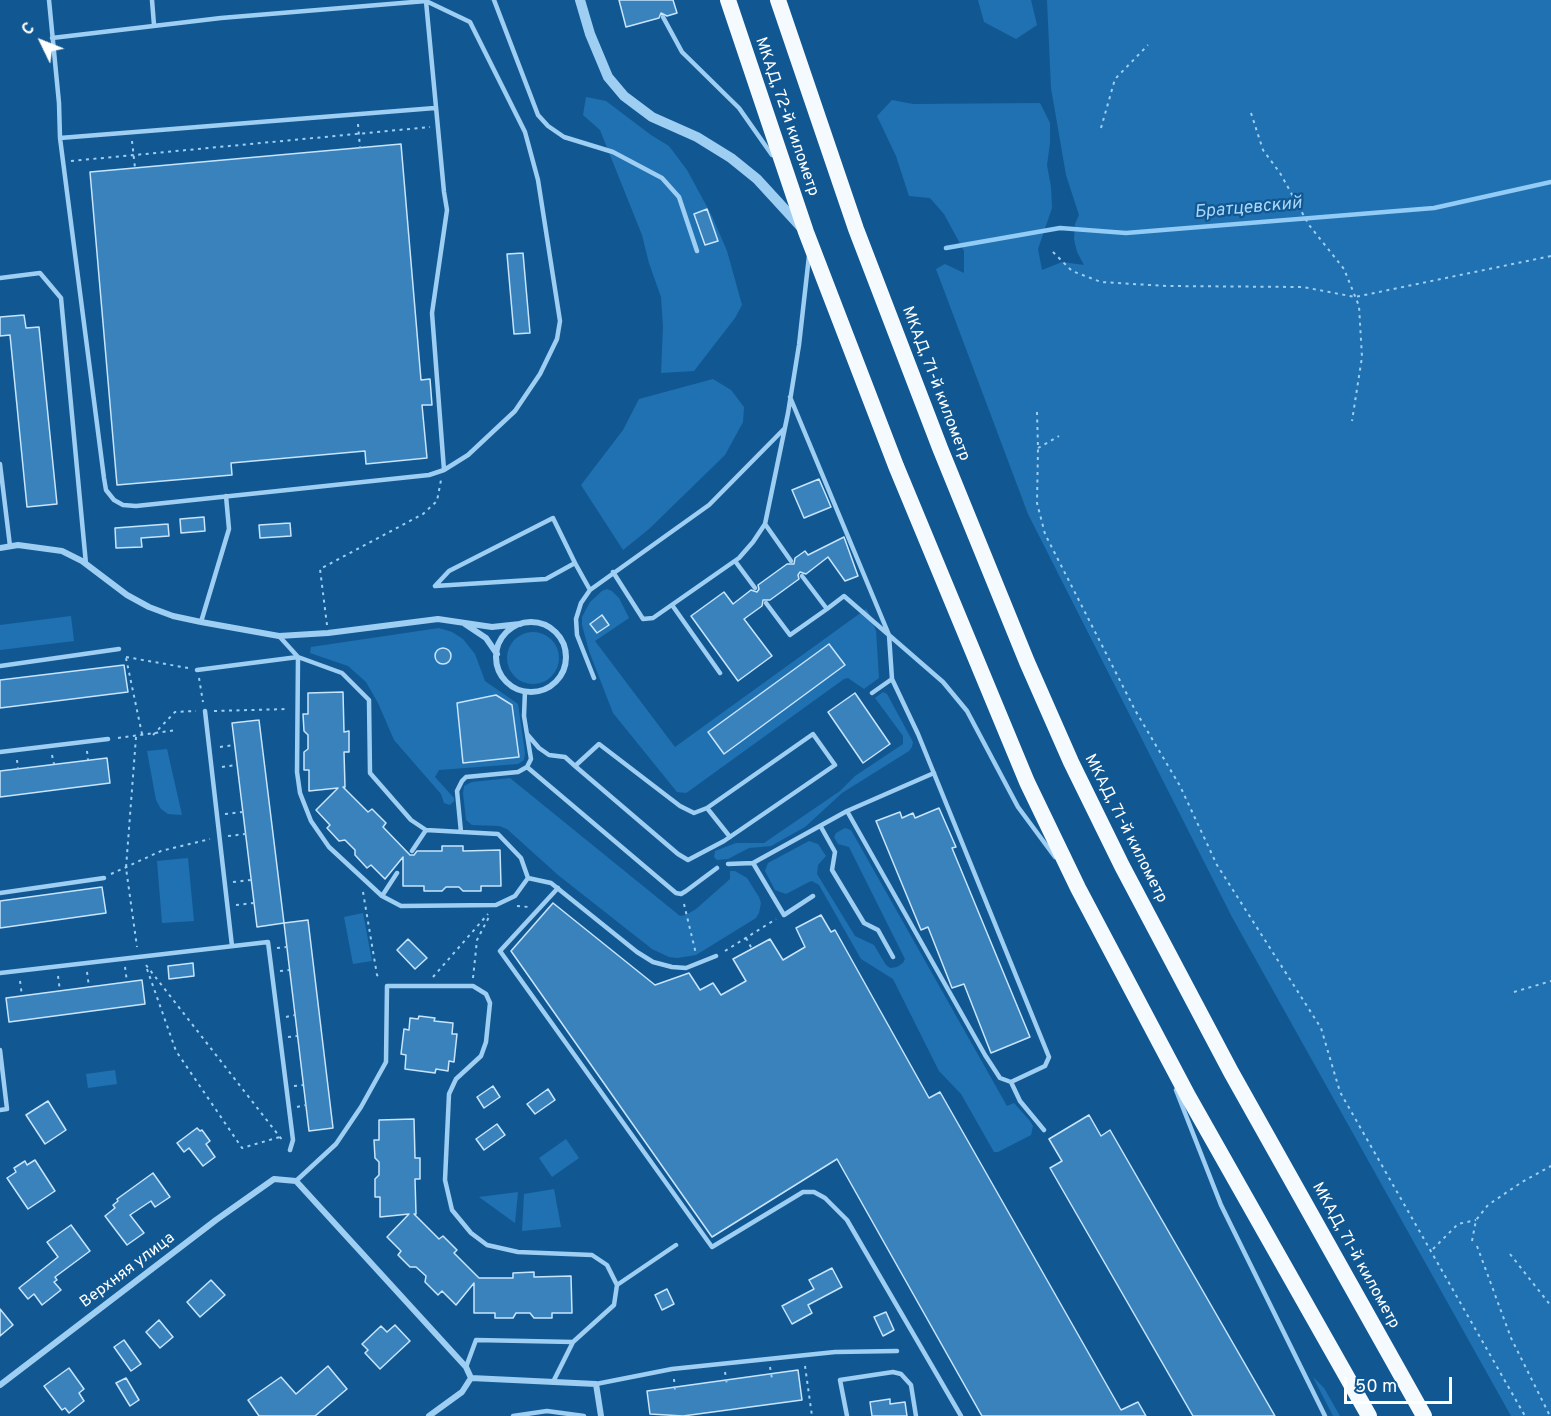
<!DOCTYPE html>
<meta charset="utf-8">
<style>
body{margin:0}
#map{position:relative;width:1551px;height:1416px;overflow:hidden;background:#115893;font-family:Overpass,sans-serif}
canvas{display:block}
.north{position:absolute;left:12px;top:12px;width:60px;height:60px;-webkit-text-stroke:4px #115893;paint-order:stroke;rotate:313deg;font-size:16px;font-weight:700;line-height:24px;text-align:center;color:#fff}
.north::after{content:'';display:block;margin:auto;width:21px;height:27px;background:#fff;clip-path:polygon(50% 0,100% 100%,50% 72%,0 100%)}
.scale{position:absolute;left:1344px;top:1377px;width:108px;height:27px;box-sizing:border-box;border:3px solid #fff;border-top:0;padding-left:8px;font-size:18px;line-height:21px;white-space:nowrap;color:#fff;-webkit-text-stroke:4px #115893;paint-order:stroke}
</style>
<div id="map">
<canvas width="1551" height="1416"></canvas>
<div class="north">С</div>
<div class="scale">50 m</div>
</div>
<script>
const c = document.querySelector('canvas').getContext('2d');
c.lineJoin = 'round';
function fill(path, color) { c.fillStyle = color; c.fill(path, 'evenodd'); }
const poly = rows => new Path2D(rows.map(r => 'M' + r).join(''));
function stroke(path, color, width, dash) { c.strokeStyle = color; c.lineWidth = width; c.lineCap = dash ? 'butt' : 'round'; c.setLineDash(dash || []); c.stroke(path); }
function label(font, color, halo, rows, align = 'center') {
  c.font = font + ' Overpass,sans-serif'; c.lineWidth = 4.5; c.setLineDash([]); c.textBaseline = 'middle'; c.strokeStyle = halo; c.fillStyle = color; for (const [text, x, y, turn = 0] of rows) {
    c.save(); c.translate(x, y); c.rotate((+turn || 0) * Math.PI / 180); c.textAlign = isNaN(turn) ? turn : align; if (halo) c.strokeText(text, 0, 0); c.fillText(text, 0, 0); c.restore();
  }
}
fill(poly([
 [978,0,1031,0,1037,25,1016,39,984,22],
 [1047,0,1551,0,1551,1416,1511,1416,1232,917,1028,514,936,269,945,264,964,273,964,251,944,214,930,198,909,196,896,156,877,116,892,100,913,104,1040,103,1050,123,1050,143,1047,165,1051,187,1052,208,1038,249,1042,270,1062,262,1084,265,1077,252,1074,239,1075,224,1079,215,1066,175,1051,88],
 [586,97,606,101,651,135,669,146,687,170,712,216,727,251,742,305,735,318,694,371,661,373,663,327,661,297,649,263,642,235,600,130,583,115],
 [713,379,731,390,744,407,743,422,725,455,649,529,623,550,581,485,623,430,639,399],
 [607,589,612,591,619,598,629,618,595,641,675,747,866,609,871,617,876,631,879,678,864,689,848,678,844,679,689,791,686,793,677,792,613,713,589,651,582,625,582,617,590,602,602,591],
 [71,616,74,641,0,650,0,625],
 [439,628,452,632,463,639,475,654,485,681,518,704,525,753,524,760,518,764,439,770,435,777,454,798,454,801,450,805,444,803,441,794,394,740,378,703,366,682,348,666,310,653,311,647],
 [496,695,512,705,519,757,464,763,457,703],
 '507 658a26 26 0 1 1 52 0a26 26 0 1 1-52 0Z',
 [883,692,887,694,913,742,912,747,909,751,842,793,805,827,771,846,749,848,728,859,717,860,714,857,715,851,736,843,764,843,840,791,855,776,903,744,903,736,875,698],
 [167,749,182,815,168,814,161,809,156,800,147,751],
 [510,778,680,916,686,915,696,909,730,879,730,871,735,871,747,878,759,897,761,903,759,913,756,918,696,955,677,958,669,957,652,949,558,875,507,829,499,826,472,825,466,820,463,793,464,786,472,782],
 [845,828,851,830,1007,1106,1014,1103,1030,1121,1033,1126,1031,1135,998,1152,994,1152,961,1094,939,1071,893,979,861,959,819,885,812,881,809,882,786,894,775,890,765,871,768,863,809,841,818,844,826,856,818,865,817,874,855,936,874,945,886,965,890,968,897,967,903,963,905,959,849,847,838,844,834,837,836,833],
 [188,858,194,921,162,923,157,861],
 [363,913,372,961,353,964,344,917],
 [115,1070,117,1084,88,1088,86,1074],
 [566,1139,579,1158,552,1177,539,1158],
 [554,1189,561,1227,522,1231,524,1194],
 [518,1192,515,1223,479,1197],
 [1313,1377,1324,1388,1340,1416,1333,1416]
]), '#2071b1');
stroke(poly([
 [946,248,1060,228,1126,233,1434,208,1551,182]
]), '#91cbf6', 4.5);
const building = poly([
 [619,0,673,0,677,13,667,16,661,13,659,18,626,27,619,0],
 [401,144,421,380,430,379,432,405,422,405,427,458,366,464,365,451,231,463,232,475,117,485,90,172,401,144],
 [707,209,718,241,705,245,694,214,707,209],
 [523,253,530,333,514,334,507,254,523,253],
 [24,315,26,328,39,327,57,504,27,507,10,335,0,336,0,317,24,315],
 [819,479,831,507,804,518,792,490,819,479],
 [204,517,205,531,181,533,180,519,204,517],
 [290,523,291,536,260,538,259,525,290,523],
 [168,524,169,536,141,538,142,547,116,548,115,528,168,524],
 [844,537,858,576,845,581,828,557,806,574,800,572,798,575,799,579,770,600,763,600,762,606,744,619,772,656,738,681,691,616,724,592,733,604,751,590,757,592,759,589,758,585,787,564,794,564,795,558,805,551,808,555,844,537],
 [602,615,609,625,597,633,590,624,602,615],
 [829,644,845,665,724,754,708,732,829,644],
 '435 656a8 8 0 1 1 16 0a8 8 0 1 1-16 0Z',
 [124,665,128,692,0,708,0,680,124,665],
 [343,692,344,732,349,731,349,752,344,752,345,787,343,787,368,812,372,809,386,823,383,827,410,855,414,855,417,851,442,851,442,846,463,846,463,851,500,850,501,886,481,886,481,891,463,891,459,887,446,887,442,891,424,891,424,886,403,886,403,857,385,879,371,865,367,868,355,855,355,850,345,840,339,841,327,828,330,825,316,810,338,788,309,791,309,770,304,770,304,752,308,749,308,735,304,731,303,714,308,714,308,693,343,692],
 [855,693,890,744,863,763,828,712,855,693],
 [496,695,512,705,519,757,463,763,457,703,496,695],
 [259,720,284,923,257,927,232,723,259,720],
 [107,758,110,783,0,797,0,771,107,758],
 [939,808,956,847,952,848,1030,1037,991,1053,964,984,952,988,928,927,921,930,876,821,900,812,902,818,913,813,915,818,939,808],
 [102,887,106,913,0,928,0,901,102,887],
 [553,903,655,985,689,973,700,990,713,983,721,995,746,981,733,959,770,939,783,960,805,947,796,928,821,915,831,932,835,930,929,1098,940,1092,1121,1410,1138,1402,1146,1416,982,1416,837,1159,712,1237,511,951,553,903],
 [308,920,333,1128,309,1131,284,923,308,920],
 [408,939,427,958,415,969,397,950,408,939],
 [193,963,194,976,169,979,168,966,193,963],
 [142,980,145,1004,9,1022,6,998,142,980],
 [419,1016,435,1018,434,1021,453,1023,452,1034,457,1034,454,1062,449,1061,448,1071,436,1069,435,1073,405,1069,406,1055,401,1054,404,1029,409,1030,410,1018,418,1019,419,1016],
 [493,1086,500,1097,484,1108,477,1097,493,1086],
 [548,1089,555,1100,535,1114,527,1104,548,1089],
 [48,1101,66,1130,45,1144,26,1115,48,1101],
 [1089,1115,1101,1136,1110,1130,1275,1416,1193,1416,1050,1168,1062,1161,1049,1139,1089,1115],
 [414,1119,415,1158,420,1158,420,1179,415,1179,416,1214,414,1214,439,1239,443,1236,457,1250,454,1253,479,1278,513,1278,513,1273,534,1272,534,1277,571,1276,572,1313,552,1313,552,1318,534,1318,530,1313,516,1313,513,1318,495,1318,495,1313,474,1313,474,1283,456,1305,442,1291,438,1295,425,1282,426,1276,416,1267,410,1267,398,1255,401,1251,387,1237,409,1214,380,1217,380,1197,375,1197,375,1179,379,1175,379,1162,375,1158,374,1140,379,1140,379,1120,414,1119],
 [497,1124,505,1135,484,1150,476,1139,497,1124],
 [197,1128,200,1131,202,1130,210,1141,206,1144,215,1157,203,1166,189,1148,184,1152,177,1143,197,1128],
 [35,1160,55,1191,28,1209,7,1178,16,1172,14,1168,25,1161,27,1165,35,1160],
 [153,1173,170,1197,155,1207,151,1201,130,1215,144,1233,127,1245,105,1216,115,1208,113,1205,118,1201,117,1199,153,1173],
 [71,1225,90,1251,55,1277,57,1280,54,1282,61,1290,42,1305,34,1294,28,1299,19,1288,58,1257,47,1242,71,1225],
 [832,1268,842,1287,808,1305,812,1313,792,1324,782,1306,814,1289,809,1280,832,1268],
 [211,1280,225,1295,200,1317,187,1302,211,1280],
 [667,1289,674,1304,662,1310,655,1295,667,1289],
 [0,1309,13,1325,0,1336,0,1309],
 [886,1312,894,1330,883,1336,874,1317,886,1312],
 [159,1320,173,1337,160,1348,146,1332,159,1320],
 [395,1325,410,1341,380,1369,365,1353,368,1350,362,1344,381,1326,387,1332,395,1325],
 [124,1340,141,1364,131,1371,114,1347,124,1340],
 [328,1366,347,1389,315,1416,259,1416,248,1400,281,1377,296,1394,328,1366],
 [69,1368,84,1389,79,1393,84,1401,69,1413,65,1408,62,1410,44,1386,69,1368],
 [798,1370,802,1400,683,1416,650,1414,647,1391,798,1370],
 [126,1378,139,1400,130,1406,116,1383,126,1378],
 [890,1399,890,1404,905,1402,907,1416,872,1416,870,1402,890,1399]
]);
fill(building, '#3a82bc');
stroke(building, '#c7e5fd', 1.5);
stroke(poly([
 [1251,113,1263,150,1280,173,1309,225,1344,269,1359,306,1362,357,1352,421],
 [358,124,360,148],
 [1101,128,1115,79,1148,45],
 [132,141,135,168],
 [71,161,430,127],
 [1053,252,1072,271,1101,282,1166,286,1303,287,1355,297,1551,256],
 [1037,412,1038,448,1037,503,1045,534,1135,710,1180,786,1217,865,1321,1028,1340,1092,1525,1416],
 [1038,448,1059,436],
 [327,625,320,569,423,514,437,501,441,480],
 [126,657,188,668],
 [126,658,142,734],
 [199,678,203,702],
 [214,711,289,709],
 [153,735,175,712,196,711],
 [136,737,126,868,137,947],
 [118,738,177,730],
 [220,747,235,745],
 [87,751,88,760],
 [52,755,54,764],
 [17,760,18,769],
 [222,767,237,765],
 [225,814,243,812],
 [228,836,246,834],
 [111,874,161,851,210,839],
 [233,882,251,880],
 [363,892,377,975,381,979],
 [684,904,696,954],
 [236,905,254,903],
 [517,906,529,907],
 [746,938,752,949],
 [277,948,286,947],
 [725,951,776,919],
 [146,965,283,1141],
 [125,967,127,982],
 [147,969,176,1051,242,1148,280,1137],
 [280,971,289,970],
 [87,972,89,987],
 [58,976,60,991],
 [433,977,488,914],
 [473,978,477,940,490,915],
 [20,981,22,996],
 [1514,992,1551,981],
 [286,1017,295,1015],
 [288,1037,297,1036],
 [294,1086,303,1085],
 [297,1107,306,1105],
 [1472,1241,1476,1220,1488,1205,1522,1182,1551,1166],
 [1477,1246,1511,1338,1550,1416],
 [1433,1249,1458,1224,1476,1220],
 [1510,1254,1551,1306],
 [805,1366,812,1416],
 [770,1367,772,1379],
 [725,1372,727,1385],
 [674,1379,675,1391]
]), '#9fcef3', 2, [3, 4.5]);
stroke(poly([
 [49,0,59,103,60,138,104,478,106,490,114,500,123,505,136,506,429,475,444,470,432,313,447,210,444,192,426,1],
 [152,0,154,25],
 [494,0,538,115,548,126,564,137,613,152,662,178,679,197,697,251],
 [663,17,682,52,739,108,772,155],
 [52,38,221,18,426,1,470,22,525,132,538,180,560,321,557,339,540,374,515,411,468,455,444,470],
 [60,138,435,108],
 [0,278,40,273,61,298,86,564],
 [790,397,889,635,892,679,918,734,1049,1057,1045,1066,1011,1082,1020,1101,1044,1130],
 [0,464,10,546],
 [735,561,755,588],
 [791,561,765,524,788,413,799,345,809,256],
 [575,563,553,518,449,571,435,586,546,579,575,563,590,590],
 [613,572,643,619,653,618,739,558,753,542,765,524],
 [802,576,827,609,844,596,943,682,967,711,1018,807,1055,857],
 [766,603,790,635,827,609],
 [672,605,720,673],
 [201,622,229,529,226,496],
 [298,657,342,673,369,700,370,773,411,820,426,830,498,834,521,858,528,878,515,896,496,905,401,906,382,896,329,847,311,821,300,793,297,772,298,657],
 [0,666,119,649],
 [197,670,298,657,279,636],
 [594,678,577,635,576,619,581,603,590,590,709,505,784,429],
 [872,693,892,679],
 [205,711,232,946],
 [527,734,539,748,549,755,565,757,575,766,678,854,688,860,724,841,835,765,813,734,707,808,694,813,680,806,599,744,575,766],
 [0,752,108,739],
 [527,767,676,893,681,894,686,891,717,868],
 [707,808,730,837],
 [847,811,985,1055,1000,1078,1011,1082],
 [821,827,835,852,832,870,864,923,878,930,893,957],
 [461,832,457,791,462,781,466,777,518,772,527,767,531,759,524,716,525,691],
 [412,851,426,830],
 [753,863,784,915,813,896],
 [728,864,753,863,847,811,934,773],
 [528,878,551,883,637,952,653,962,672,967,686,968,716,956],
 [558,888,500,951,712,1247,803,1192,814,1192,825,1198,847,1220,961,1416],
 [0,893,104,878],
 [382,896,397,873],
 [0,973,268,942,293,1140,290,1150],
 [0,1050,7,1109,0,1110],
 [1176,1090,1221,1205,1325,1416],
 [296,1181,336,1144,361,1107,386,1062,387,986,473,986,486,994,490,1003,486,1042,481,1056,456,1079,449,1094,445,1180,452,1210,471,1233,487,1245,518,1252,592,1255,607,1265,617,1285,614,1305,573,1342,476,1340,466,1367],
 [617,1285,676,1245],
 [553,1382,573,1342],
 [596,1384,672,1369,835,1352,897,1351],
 [513,1416,547,1411,584,1416],
 [847,1416,840,1380,893,1372,901,1374,911,1385,916,1416]
]), '#9fcef3', 4.5);
stroke(poly([
 [0,548,18,545,62,551,82,561,127,595,149,607,173,616,201,622,279,636,328,633,438,619,492,627,520,624],
 '496 657a35 35 0 1 1 70 0a35 35 0 1 1-70 0Z',
 [465,624,486,638,497,654],
 [471,1378,596,1384,601,1416],
 [0,1385,216,1220,274,1179,296,1181,466,1367,471,1378],
 [429,1416,462,1392,471,1378]
]), '#9fcef3', 6);
stroke(poly([
 [580,0,590,34,608,77,624,96,652,117,697,137,731,158,757,179,801,227]
]), '#9fcef3', 10);
stroke(poly([
 [728,0,806,232,896,466,1027,782,1078,888,1188,1096,1369,1416],
 [778,0,856,229,940,448,1027,662,1071,762,1122,866,1231,1072,1424,1416]
]), '#f5faff', 16);
label('16px', '#fff', '#115893', [
 ["МКАД, 72-й километр",786,117,71],
 ["МКАД, 71-й километр",935,384,69],
 ["МКАД, 71-й километр",1125,829,63],
 ["МКАД, 71-й километр",1355,1256,61],
 ["Верхняя улица",128,1271,-37]
]);
label('italic 18px', '#abd7fa', '#115893', [
 ["Братцевский",1248,209,-5]
]);
</script>
